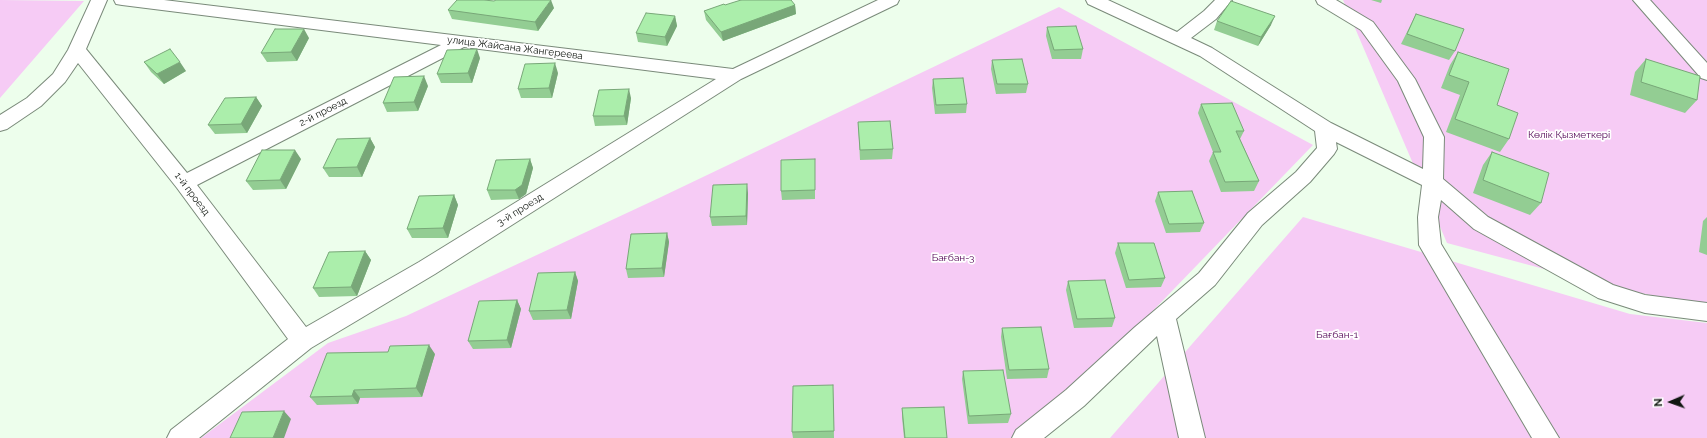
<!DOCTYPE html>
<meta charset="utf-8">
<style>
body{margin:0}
#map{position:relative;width:1707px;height:438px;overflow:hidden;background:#edfeec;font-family:Raleway,sans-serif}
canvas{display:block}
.north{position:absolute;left:1651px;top:382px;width:40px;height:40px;-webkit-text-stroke:3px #fff;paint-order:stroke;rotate:268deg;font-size:11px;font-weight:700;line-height:16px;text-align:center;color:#111711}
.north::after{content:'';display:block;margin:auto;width:14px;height:18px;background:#111711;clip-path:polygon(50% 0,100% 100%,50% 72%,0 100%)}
</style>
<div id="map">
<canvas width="1707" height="438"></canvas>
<div class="north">N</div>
</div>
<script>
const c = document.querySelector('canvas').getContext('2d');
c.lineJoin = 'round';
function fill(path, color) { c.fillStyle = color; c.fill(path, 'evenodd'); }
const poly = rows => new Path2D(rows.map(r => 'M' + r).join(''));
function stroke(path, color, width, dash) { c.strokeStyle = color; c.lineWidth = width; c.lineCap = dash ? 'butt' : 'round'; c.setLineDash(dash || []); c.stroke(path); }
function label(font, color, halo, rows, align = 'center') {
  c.font = font + ' Raleway,sans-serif'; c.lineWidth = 3.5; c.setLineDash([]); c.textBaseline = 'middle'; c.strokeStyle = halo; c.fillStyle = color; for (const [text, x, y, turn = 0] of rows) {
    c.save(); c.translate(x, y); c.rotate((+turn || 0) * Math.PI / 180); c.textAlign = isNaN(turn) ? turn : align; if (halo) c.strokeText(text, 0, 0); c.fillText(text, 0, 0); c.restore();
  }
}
fill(poly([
 [0,0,84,1,0,98],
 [1343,0,1707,0,1707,306,1615,288,1447,243],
 [1059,7,1313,145,1030,438,201,438,328,343,406,316,659,198],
 [1303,217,1630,314,1707,323,1707,438,1110,438]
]), '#f6cbf5');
const minor = poly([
 [91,0,107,0,86,49,187,173,441,45,122,5,116,4,114,0,164,0,733,69,878,0,899,0,897,4,741,79,435,274,311,348,199,438,167,438,171,430,288,339,177,188,78,63,65,82,41,106,7,129,0,131,0,115,27,98,53,74,68,50,91,0],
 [464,47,716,79,419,262,306,327,197,185,464,47],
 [1086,0,1108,0,1177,32,1204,11,1215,0,1232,0,1216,19,1191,38,1212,48,1331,123,1423,169,1424,137,1398,81,1361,30,1318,4,1316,0,1336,0,1373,22,1415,79,1444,137,1443,179,1488,217,1613,285,1645,295,1707,303,1707,321,1645,313,1598,298,1474,229,1441,200,1438,217,1441,244,1559,438,1532,438,1419,245,1418,217,1422,185,1336,142,1337,149,1334,154,1310,182,1262,225,1215,285,1176,319,1205,438,1179,438,1157,336,1084,406,1044,438,1012,438,1016,430,1066,390,1135,327,1199,273,1248,213,1296,172,1317,148,1315,131,1200,56,1088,4,1086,0],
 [1633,0,1650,0,1707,63,1707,80,1701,78,1633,0]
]);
stroke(minor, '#7a8a7a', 2);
fill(minor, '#fff');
fill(poly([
 [1371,0,1382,0,1381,3],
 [494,1,554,8,538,31,452,19,448,10],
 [725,5,795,5,796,14,723,41,706,20,704,11],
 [1416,14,1455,51,1449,60,1401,44],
 [675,16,677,26,667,46,638,42,636,33],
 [1217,21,1271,25,1258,46,1214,30],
 [1047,27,1083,49,1081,59,1052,59,1046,36],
 [309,38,297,61,267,62,261,53],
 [1458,52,1497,105,1509,139,1500,152,1446,132,1460,95,1441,88,1450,65],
 [480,58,472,83,441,83,437,74],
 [1646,59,1697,100,1685,113,1630,95,1635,72],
 [992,60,1028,84,1026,93,996,94,991,69],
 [144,62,186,71,164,84,151,72],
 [558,73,552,98,521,98,518,89],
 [933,79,967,104,966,113,935,114,932,88],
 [428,86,418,111,387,112,383,103],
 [256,97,262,106,247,133,215,134,208,125],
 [631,98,627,125,595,126,593,116],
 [1201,104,1244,131,1240,139,1259,181,1254,191,1221,192,1209,161,1213,152,1198,113],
 [858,122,893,149,892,159,860,160],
 [370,138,375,147,362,177,329,177,323,168],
 [1492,152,1541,203,1530,215,1473,193,1483,165],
 [301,159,286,189,253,190,246,181],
 [530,159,533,168,526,194,519,199,491,200,487,190],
 [815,159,815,199,782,200,781,191],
 [1158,192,1204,223,1200,232,1166,233,1155,201],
 [748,193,747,225,712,226,710,217],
 [454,195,458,205,448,238,412,238,407,229],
 [1707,217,1707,255,1699,252,1703,221],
 [667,233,669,242,664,277,628,278,626,269],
 [1118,243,1165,278,1161,287,1126,288,1115,253],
 [365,251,371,260,357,296,319,297,313,288],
 [575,272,578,281,571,319,533,320,529,311],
 [1068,281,1115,318,1112,327,1074,328,1066,290],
 [517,300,521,309,511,348,473,349,468,341],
 [1002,328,1049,369,1047,378,1007,379,1001,337],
 [435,354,422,397,360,398,358,404,317,405,310,397],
 [963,371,1011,414,1008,423,968,424,962,379],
 [833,385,834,438,793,438,792,432],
 [902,408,947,438,904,438,902,417]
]), '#93cd93');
fill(poly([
 [551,0,554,8,538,31,535,22],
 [795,5,796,14,723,41,721,32],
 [675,16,677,26,667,46,665,37],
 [1275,16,1271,25,1258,46,1261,37],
 [304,29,309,38,297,61,291,52],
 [477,49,480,58,472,83,468,73],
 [180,62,186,71,164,84,157,74],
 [555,63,558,73,552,98,549,88],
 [424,76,428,86,418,111,414,102],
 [629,89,631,98,627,125,624,116],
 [256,97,262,106,247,133,241,124],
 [370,138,375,147,362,177,357,167],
 [295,150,301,159,286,189,280,180],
 [530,159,533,168,526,194,519,199,515,190],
 [747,184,748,193,747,225,746,216],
 [454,195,458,205,448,238,443,228],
 [667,233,669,242,664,277,662,268],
 [365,251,371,260,357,296,351,287],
 [575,272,578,281,571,319,567,310],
 [517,300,521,309,511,348,507,340],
 [429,345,435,354,422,397,416,388],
 [354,390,360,398,358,404,352,396],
 [284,411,291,419,284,438,273,438]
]), '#78a778');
const building = poly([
 [457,0,484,0,494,1,496,0,551,0,535,22,448,10,457,0],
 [741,0,791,0,795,5,721,32,704,11,724,4,725,5,741,0],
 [1231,1,1275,16,1261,37,1217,21,1231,1],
 [646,13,675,16,665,37,636,33,646,13],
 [1416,14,1464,29,1455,51,1407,34,1416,14],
 [1076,26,1083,49,1054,50,1047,27,1076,26],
 [275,29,304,29,291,52,261,53,275,29],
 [170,49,180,62,157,74,144,62,170,49],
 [477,49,468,73,437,74,447,50,477,49],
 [1458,52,1509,69,1497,105,1518,113,1509,139,1455,119,1469,82,1449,75,1458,52],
 [1022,59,1028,84,997,84,992,60,1022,59],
 [1646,59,1700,76,1697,100,1641,82,1646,59],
 [555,63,549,88,518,89,525,64,555,63],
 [424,76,414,102,383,103,394,77,424,76],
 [963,78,967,104,936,105,933,79,963,78],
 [629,89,624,116,593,116,599,90,629,89],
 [256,97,241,124,208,125,225,98,256,97],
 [1232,103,1244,131,1236,131,1259,181,1225,182,1213,152,1221,152,1201,104,1232,103],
 [890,121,893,149,860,150,858,122,890,121],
 [370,138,357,167,323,168,337,139,370,138],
 [262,150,295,150,280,180,246,181,262,150],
 [1492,152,1549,173,1541,203,1483,180,1492,152],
 [530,159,522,185,515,190,487,190,496,160,530,159],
 [815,159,815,190,781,191,781,160,815,159],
 [747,184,746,216,710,217,713,185,747,184],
 [1192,191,1204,223,1169,224,1158,192,1192,191],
 [454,195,443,228,407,229,419,196,454,195],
 [667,233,662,268,626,269,631,234,667,233],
 [1118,243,1154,243,1165,278,1129,280,1118,243],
 [365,251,351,287,313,288,329,252,365,251],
 [575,272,567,310,529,311,538,273,575,272],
 [1105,280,1115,318,1077,319,1068,281,1105,280],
 [517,300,507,340,468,341,479,301,517,300],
 [1041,327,1049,369,1009,370,1002,328,1041,327],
 [429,345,416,388,354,390,352,396,310,397,327,353,388,352,390,346,429,345],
 [1003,370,1011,414,969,416,963,371,1003,370],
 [833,385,834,431,792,432,793,386,833,385],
 [944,407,947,438,905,438,902,408,944,407],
 [284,411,273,438,230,438,242,412,284,411]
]);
fill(building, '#abeeab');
stroke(building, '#78a778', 1);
label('10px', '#111711', '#fff', [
 ["улица Жайсана Жангереева",515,48,7],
 ["2-й проезд",323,112,-27],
 ["1-й проезд",192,194,53],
 ["3-й проезд",520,210,-32]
]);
label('10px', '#500053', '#fff', [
 ["Көлік Қызметкері",1569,135],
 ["Бағбан-3",953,258],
 ["Бағбан-1",1337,335]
]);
</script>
